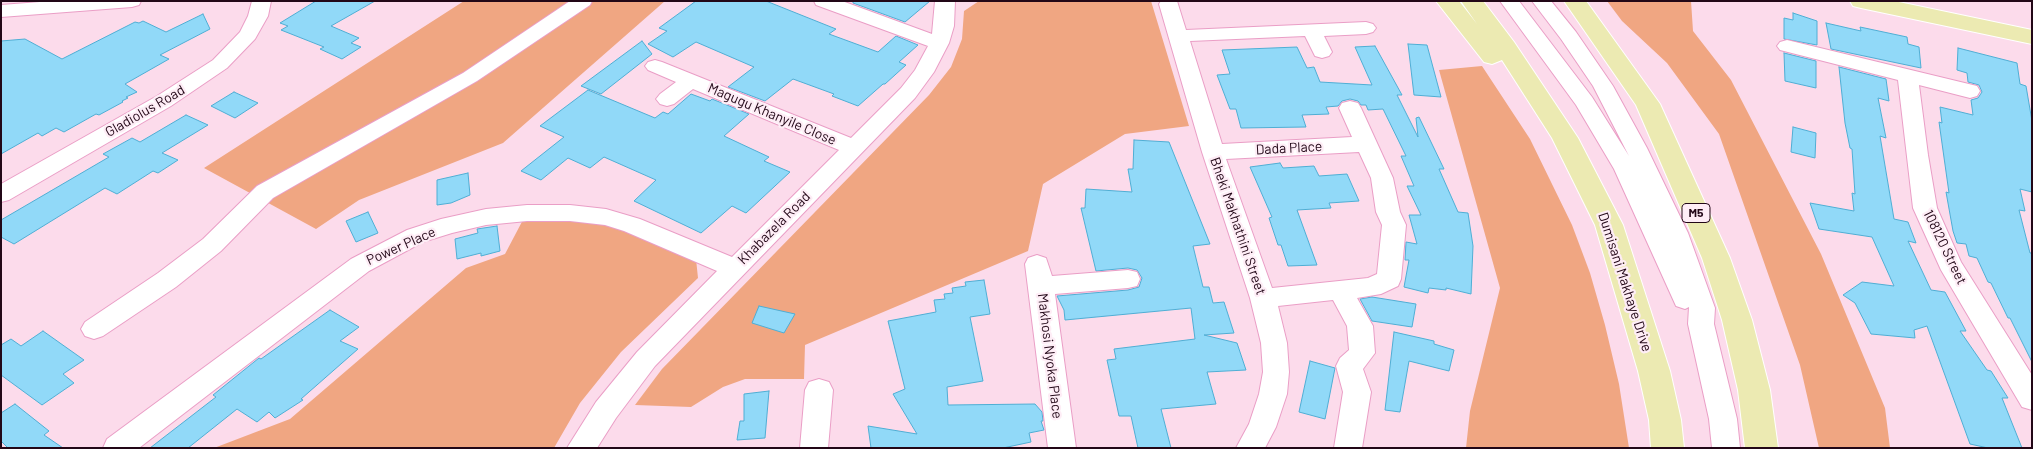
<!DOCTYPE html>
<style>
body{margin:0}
#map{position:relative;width:2033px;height:449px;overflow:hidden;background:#fcdbeb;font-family:Barlow,sans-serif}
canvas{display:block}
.frame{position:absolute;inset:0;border:2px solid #220717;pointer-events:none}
</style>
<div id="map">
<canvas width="2033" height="449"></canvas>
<div class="frame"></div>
</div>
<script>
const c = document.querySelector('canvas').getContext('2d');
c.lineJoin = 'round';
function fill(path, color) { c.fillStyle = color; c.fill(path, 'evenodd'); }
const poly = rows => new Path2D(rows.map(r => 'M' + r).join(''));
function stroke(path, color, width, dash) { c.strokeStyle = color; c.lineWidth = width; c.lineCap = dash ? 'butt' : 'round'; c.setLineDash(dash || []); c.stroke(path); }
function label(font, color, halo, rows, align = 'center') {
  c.font = font + ' Barlow,sans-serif'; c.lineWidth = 4.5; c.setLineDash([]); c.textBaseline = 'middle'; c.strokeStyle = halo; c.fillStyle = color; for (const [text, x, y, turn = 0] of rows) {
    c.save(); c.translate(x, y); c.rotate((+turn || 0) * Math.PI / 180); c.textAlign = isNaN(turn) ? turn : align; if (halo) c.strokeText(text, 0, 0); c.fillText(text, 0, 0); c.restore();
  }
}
fill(poly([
 [464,1,665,1,503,143,359,200,316,229,204,168],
 [979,1,1151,1,1189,126,1125,134,1043,184,1028,251,805,345,804,379,745,379,723,387,691,407,635,405,662,369,929,95,951,67,962,39,964,11],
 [1607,1,1691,1,1693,31,1731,80,1821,254,1885,408,1890,448,1819,448,1800,365,1719,134,1667,63,1622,21],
 [1482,66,1530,139,1572,225,1590,273,1605,325,1619,384,1629,448,1466,448,1470,411,1500,288,1439,70],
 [525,216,614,224,696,259,698,278,621,352,580,403,554,448,214,448,290,419,466,268,505,254]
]), '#f0a682');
const building = poly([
 [316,1,375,1,331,26,359,38,351,43,361,47,342,59,320,49,324,47,281,30,288,26,280,23,316,1],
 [696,1,766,1,836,29,829,34,878,52,896,36,918,45,899,62,906,65,885,84,883,84,858,106,832,96,834,94,793,79,765,101,728,87,754,67,696,42,673,57,648,44,667,31,659,28,696,1],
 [853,1,930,1,905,22,853,3,853,1],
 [1793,13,1817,21,1817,45,1784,39,1784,18,1793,20,1793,13],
 [203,14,210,29,160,55,169,59,125,84,137,92,126,97,128,98,122,101,123,102,99,115,96,114,64,132,56,128,42,136,38,133,1,154,1,41,25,39,62,59,135,22,139,23,143,21,166,32,203,14],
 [1826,23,1861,31,1860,27,1907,37,1908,44,1919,47,1921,68,1831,49,1826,23],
 [642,41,652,54,601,94,581,86,642,41],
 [1408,44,1427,45,1441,97,1414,95,1408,44],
 [1375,46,1402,95,1397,95,1418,137,1416,118,1419,117,1444,169,1439,169,1458,212,1468,213,1473,246,1471,294,1446,288,1446,290,1429,288,1428,293,1404,287,1409,260,1405,260,1406,242,1417,244,1409,215,1421,215,1407,186,1414,186,1401,156,1406,156,1383,109,1368,110,1366,105,1361,105,1358,101,1350,99,1342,101,1338,106,1326,107,1329,114,1302,115,1306,127,1241,128,1236,109,1230,109,1217,75,1230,74,1222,50,1297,47,1307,68,1314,67,1320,82,1372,85,1355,47,1375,46],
 [1958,48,2017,63,2020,84,2026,86,2032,121,2032,192,2020,189,2025,211,2019,210,2030,253,2032,253,2032,362,2010,318,2008,318,1991,283,1988,282,1977,258,1969,256,1966,244,1957,243,1953,231,1946,192,1949,193,1939,122,1942,123,1940,107,1973,115,1971,100,1978,98,1982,92,1979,85,1968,82,1967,73,1957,70,1958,48],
 [1784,53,1816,61,1816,88,1785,81,1784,53],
 [1839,67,1886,79,1889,101,1878,98,1886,138,1880,136,1894,219,1908,222,1916,243,1908,241,1931,290,1945,292,1966,331,1960,331,1987,370,1991,371,2008,398,2002,398,2022,448,1988,448,1970,444,1927,326,1914,330,1915,338,1871,334,1855,303,1843,295,1862,282,1894,286,1872,237,1819,229,1810,203,1854,211,1852,193,1855,194,1852,149,1850,148,1845,123,1839,67],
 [588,90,655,118,663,112,668,114,691,94,710,101,712,99,749,114,724,136,769,157,764,161,790,172,746,213,732,206,701,233,634,201,656,180,604,157,590,168,568,158,541,180,521,171,564,137,540,126,588,90],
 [234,92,258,103,235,118,211,106,234,92],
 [186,115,208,125,162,153,178,160,158,173,153,171,117,194,105,188,14,244,1,237,1,220,109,157,103,154,132,138,140,142,186,115],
 [1793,127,1816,133,1815,158,1791,152,1793,127],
 [1134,140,1169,142,1210,244,1193,246,1203,287,1209,287,1213,303,1224,302,1234,333,1204,335,1237,343,1246,370,1207,372,1216,404,1161,409,1171,448,1138,448,1131,416,1119,416,1107,360,1116,359,1114,349,1195,339,1191,308,1065,320,1064,310,1057,296,1128,290,1139,287,1142,278,1137,270,1128,268,1096,271,1081,208,1085,208,1086,189,1132,192,1128,169,1133,169,1134,140],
 [1280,163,1283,168,1314,166,1319,176,1347,174,1359,201,1329,203,1331,208,1297,210,1317,265,1288,266,1281,245,1278,245,1269,218,1272,217,1250,167,1280,163],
 [468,173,470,195,451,203,437,205,437,180,468,173],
 [368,212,378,233,356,242,346,221,368,212],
 [497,226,500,251,481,256,481,253,457,259,455,239,478,233,477,229,497,226],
 [984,280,990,314,970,317,983,381,947,387,948,405,1035,404,1042,412,1043,421,1041,421,1044,430,1029,433,1031,442,1003,448,871,448,868,426,917,434,893,394,905,389,888,321,936,312,934,300,945,299,944,294,953,293,952,288,966,286,965,282,984,280],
 [1372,297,1416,304,1412,327,1372,321,1360,299,1372,297],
 [759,306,795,314,784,333,752,323,759,306],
 [330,310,359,327,340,341,358,349,301,399,303,400,275,418,269,412,257,422,237,409,188,448,150,448,216,397,213,395,259,358,261,359,330,310],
 [43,331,84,360,63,374,74,383,42,405,1,375,1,345,11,339,21,346,43,331],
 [1394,332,1434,341,1434,344,1454,350,1449,371,1409,361,1400,412,1385,410,1394,332],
 [1310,361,1335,368,1325,419,1299,412,1310,361],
 [769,391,765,438,737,440,740,421,744,421,744,394,769,391],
 [15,404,49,431,44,435,63,448,8,448,1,441,1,413,15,404]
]);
fill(building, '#91d9f8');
stroke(building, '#4faed4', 1);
const minor = poly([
 [53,1,141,1,139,5,132,7,1,17,1,5,53,1],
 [252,1,271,1,268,16,255,39,227,68,171,106,9,200,1,202,1,184,157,96,213,60,240,32,248,16,252,1],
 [570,1,592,1,590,5,477,81,273,198,221,251,176,287,103,336,94,339,85,336,81,329,85,322,158,273,203,239,257,186,463,73,570,1],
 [814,1,842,1,932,34,935,1,955,1,954,26,949,43,934,72,915,98,655,366,616,418,597,448,567,448,596,402,637,352,717,271,624,231,605,225,570,221,527,221,486,225,452,233,423,242,369,271,139,448,103,448,107,439,351,259,407,230,441,219,486,209,527,205,570,205,606,209,640,219,732,257,839,150,693,89,674,104,667,106,660,104,656,99,660,94,676,82,648,70,645,66,648,62,655,60,662,62,851,138,901,88,915,70,928,46,816,5,814,1],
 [1161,1,1177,1,1186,30,1366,22,1373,24,1376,28,1373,32,1366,34,1324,36,1332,52,1329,56,1322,58,1315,56,1305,36,1190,41,1222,144,1352,137,1339,108,1342,103,1350,101,1358,103,1361,108,1393,178,1400,212,1406,225,1401,279,1398,286,1381,294,1357,298,1373,326,1375,353,1363,369,1371,392,1362,448,1334,448,1343,392,1336,366,1340,358,1349,350,1347,326,1333,300,1278,306,1287,343,1289,372,1287,394,1276,427,1265,448,1236,448,1249,424,1259,394,1263,372,1261,343,1250,298,1202,152,1159,4,1161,1],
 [1359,152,1371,178,1376,212,1382,225,1377,274,1368,278,1272,288,1226,159,1359,152],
 [1500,1,1519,1,1592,97,1629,156,1593,86,1561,39,1532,1,1551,1,1576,32,1613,86,1647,148,1688,233,1715,308,1714,324,1737,419,1740,448,1712,448,1709,419,1688,324,1689,307,1685,309,1676,306,1614,169,1576,105,1500,1],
 [1787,40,1977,86,1980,91,1977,96,1970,98,1919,85,1928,155,1937,208,1961,262,2032,375,2032,410,2022,407,1941,270,1913,208,1898,80,1780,50,1777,46,1780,42,1787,40],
 [1037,255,1046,258,1052,276,1128,270,1137,272,1140,279,1137,286,1128,288,1055,294,1076,448,1048,448,1025,264,1028,258,1037,255],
 [819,379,829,382,833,390,828,448,800,448,805,390,809,382,819,379]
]);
const major = poly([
 [1436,1,1459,1,1477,24,1461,1,1483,1,1514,42,1578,138,1623,225,1670,371,1681,420,1684,448,1651,448,1649,420,1638,371,1595,225,1552,138,1502,60,1492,64,1484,62,1436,1],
 [1564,1,1586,1,1660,104,1730,258,1752,320,1770,390,1778,448,1745,448,1738,390,1722,320,1702,258,1636,105,1564,1],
 [1850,1,1894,1,2032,30,2032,44,1861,8,1853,6,1850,1]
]);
stroke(minor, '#ea9ec6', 2);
stroke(major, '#fff', 2);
fill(minor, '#fff');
fill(major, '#eceab2');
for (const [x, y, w] of [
 [1696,213,28]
]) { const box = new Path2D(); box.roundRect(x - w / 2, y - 9.5, w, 19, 4); c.fillStyle = '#feedf6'; c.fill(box); stroke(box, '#220717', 1); }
label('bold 12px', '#220717', null, [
 ["M5",1696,213]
]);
label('14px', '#220717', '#feedf6', [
 ["Gladiolus Road",145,111,-30],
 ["Magugu Khanyile Close",772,114,23],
 ["Dada Place",1289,148,-3],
 ["Bheki Makhathini Street",1238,226,71],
 ["Khabazela Road",774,228,-45],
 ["Power Place",401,246,-24],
 ["108120 Street",1945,247,64],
 ["Dumisani Makhaye Drive",1625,282,72],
 ["Makhosi Nyoka Place",1050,356,83]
]);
</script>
